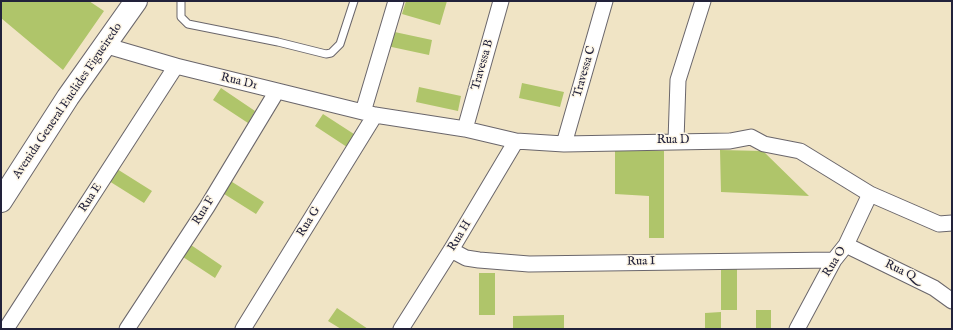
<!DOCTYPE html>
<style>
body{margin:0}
#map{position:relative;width:953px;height:330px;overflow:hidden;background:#f0e4c5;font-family:"IM FELL English",serif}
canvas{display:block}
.frame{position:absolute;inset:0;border:2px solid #22223b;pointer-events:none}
</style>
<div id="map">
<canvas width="953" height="330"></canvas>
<div class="frame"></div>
</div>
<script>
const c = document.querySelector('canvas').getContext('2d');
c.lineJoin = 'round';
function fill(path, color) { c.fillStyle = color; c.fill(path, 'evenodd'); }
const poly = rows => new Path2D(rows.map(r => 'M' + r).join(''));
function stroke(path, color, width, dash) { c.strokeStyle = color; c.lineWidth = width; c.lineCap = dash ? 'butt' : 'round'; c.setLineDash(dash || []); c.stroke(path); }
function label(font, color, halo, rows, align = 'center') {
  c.font = font + ' "IM FELL English",serif'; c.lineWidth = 3; c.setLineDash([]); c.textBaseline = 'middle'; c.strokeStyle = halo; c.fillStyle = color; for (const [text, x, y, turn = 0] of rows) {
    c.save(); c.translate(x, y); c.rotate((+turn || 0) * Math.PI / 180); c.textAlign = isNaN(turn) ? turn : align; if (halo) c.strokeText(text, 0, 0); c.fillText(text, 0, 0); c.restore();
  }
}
fill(poly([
 [1,1,89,1,104,11,63,70,1,18],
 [406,1,447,1,440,25,402,14],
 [390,31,432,40,429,55,387,46],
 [522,83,564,92,560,107,519,98],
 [419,87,461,96,458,111,416,102],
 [221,88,255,111,248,123,213,100],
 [323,114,357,136,350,149,315,126],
 [615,149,664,151,664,238,649,238,649,196,615,194],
 [720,150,763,151,809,196,721,192],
 [117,169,152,191,144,203,109,181],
 [229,180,264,202,256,214,221,192],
 [188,243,222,266,215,278,180,255],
 [721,267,737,267,737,310,721,310],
 [479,273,495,273,495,315,479,315],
 [337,308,368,329,341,329,328,321],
 [756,310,771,310,771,329,756,329],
 [721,312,721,329,705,329,705,313],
 [564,315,564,329,513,329,513,316]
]), '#afc56a');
const service = poly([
 [181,1,181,17,188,24,278,42,326,54,331,53,340,44,354,1]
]);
const minor = poly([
 [104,45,176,66,375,115,465,129,516,141,564,144,730,141,751,137,764,144,800,151,870,194,939,224,952,223],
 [363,112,396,1],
 [465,129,501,1],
 [676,141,678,80,703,1],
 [564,144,605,1],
 [846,245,934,288,952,301],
 [451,250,466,258,479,260,529,264,834,260],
 [6,329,176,66],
 [127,329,207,207,277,91],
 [243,329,375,115],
 [401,329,451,250,516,141],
 [797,329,834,260,846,245,870,194]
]);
const primary = poly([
 [1,201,68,97,136,1]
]);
stroke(service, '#6a666b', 9);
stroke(minor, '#6a666b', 17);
stroke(primary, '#6a666b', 24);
stroke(service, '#fff', 7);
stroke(minor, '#fff', 15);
stroke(primary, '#fff', 22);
label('12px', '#22223b', '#fcf5e5', [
 ["Travessa B",483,65,-74],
 ["Travessa C",585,72,-74],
 ["Rua D1",239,82,14],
 ["Avenida General Euclides Figueiredo",68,101,-56],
 ["Rua D",673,141],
 ["Rua E",91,198,-57],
 ["Rua F",204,211,-58],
 ["Rua G",309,222,-58],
 ["Rua H",460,236,-59],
 ["Rua I",641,262,-1],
 ["Rua O",835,262,-58],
 ["Rua Q",900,271,26]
]);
</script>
